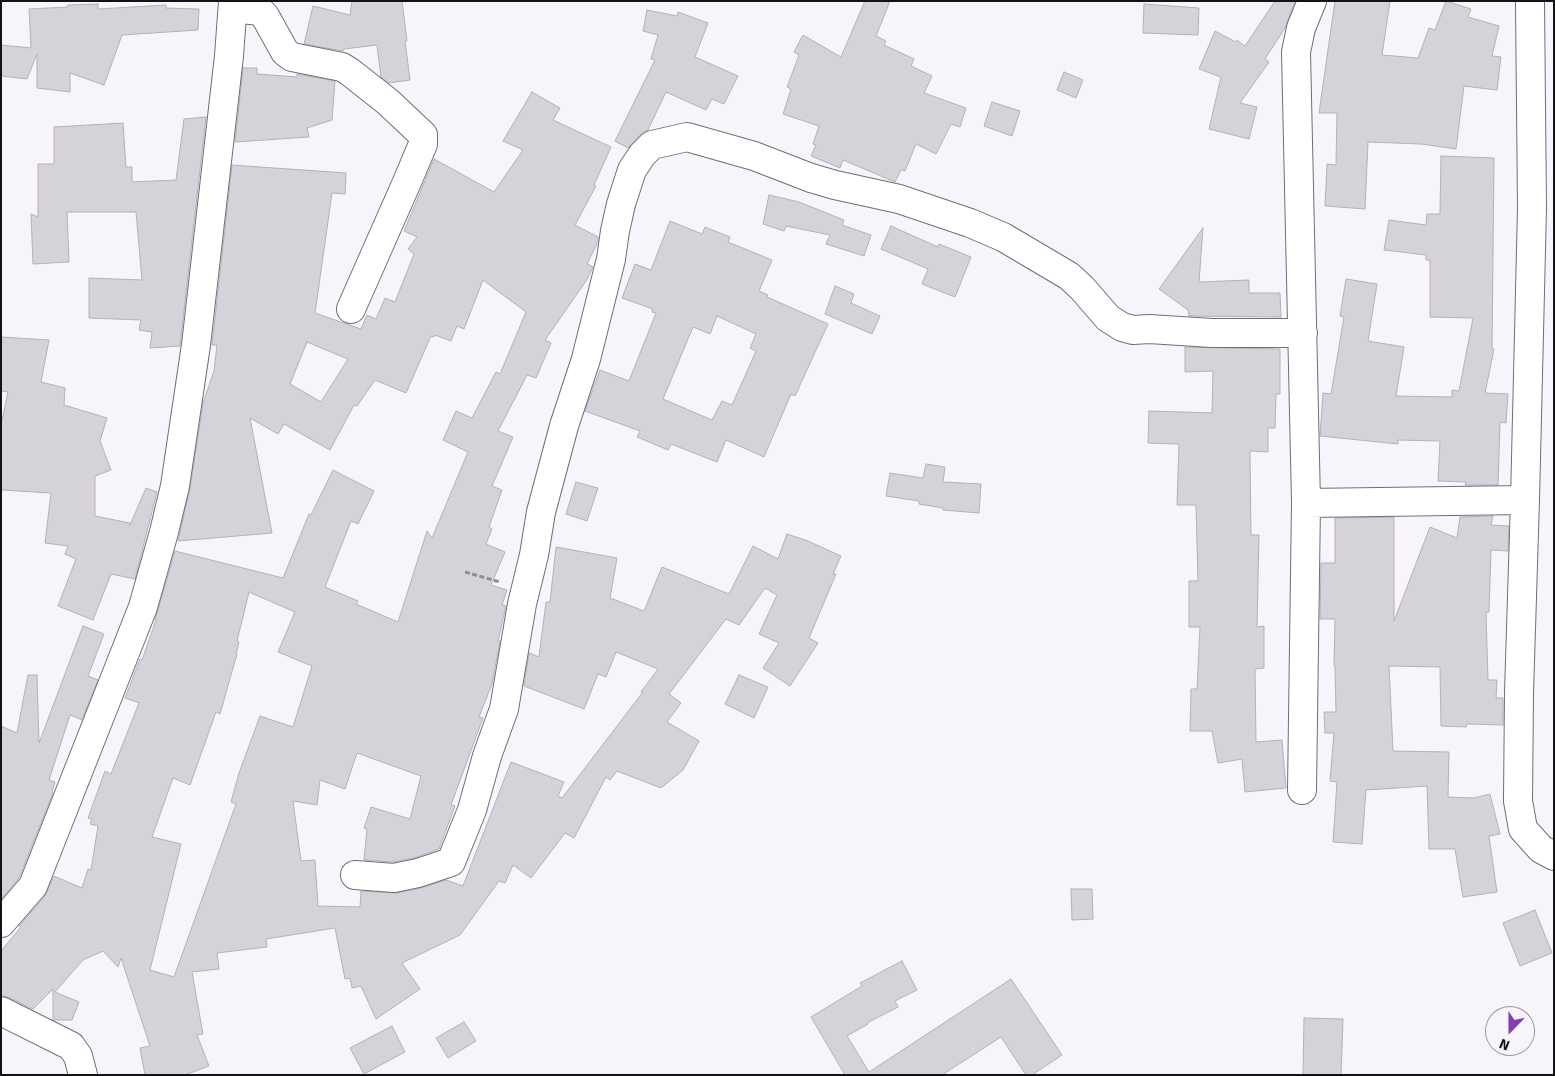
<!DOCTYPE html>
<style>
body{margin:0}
#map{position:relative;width:1555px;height:1076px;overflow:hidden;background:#f8f4fb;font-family:Signika,sans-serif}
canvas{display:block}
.frame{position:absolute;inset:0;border:2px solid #141215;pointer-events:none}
.north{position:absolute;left:1485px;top:1006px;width:50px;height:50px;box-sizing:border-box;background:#f8f4fb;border:1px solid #9d9a9f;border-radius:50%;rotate:202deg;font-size:14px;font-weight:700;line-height:20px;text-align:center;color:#141215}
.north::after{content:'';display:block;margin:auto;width:18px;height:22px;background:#873daf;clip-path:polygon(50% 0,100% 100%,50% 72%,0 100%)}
</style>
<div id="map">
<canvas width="1555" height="1076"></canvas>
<div class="frame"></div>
<div class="north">N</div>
</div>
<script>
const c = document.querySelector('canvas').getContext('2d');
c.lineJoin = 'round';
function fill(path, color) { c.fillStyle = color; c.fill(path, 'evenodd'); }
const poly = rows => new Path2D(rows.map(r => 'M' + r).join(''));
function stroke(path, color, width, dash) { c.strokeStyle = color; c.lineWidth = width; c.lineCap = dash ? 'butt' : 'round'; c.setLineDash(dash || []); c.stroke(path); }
const building = poly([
 [352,1,402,1,407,41,405,41,410,80,389,83,381,77,377,45,344,49,343,51,304,44,313,6,350,15,352,1],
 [865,1,890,1,876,36,886,41,884,45,914,59,911,66,932,76,924,93,966,108,960,127,951,124,936,154,916,144,905,171,901,170,895,182,843,160,840,168,811,156,816,145,813,144,819,126,783,114,791,89,787,87,799,55,794,52,803,35,841,57,865,1],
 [1275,1,1295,1,1285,28,1265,59,1269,62,1240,103,1257,107,1249,139,1209,129,1221,77,1199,69,1215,31,1236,42,1237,40,1245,46,1275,1],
 [1335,1,1390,1,1382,55,1418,58,1429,28,1435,30,1446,1,1471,9,1468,17,1499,26,1492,56,1501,57,1497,90,1464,86,1456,149,1421,144,1368,142,1365,209,1325,206,1327,164,1336,165,1337,113,1319,113,1335,1],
 [98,4,98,9,166,5,166,8,199,9,198,30,122,35,104,85,70,73,70,92,37,88,37,54,27,79,1,76,1,45,31,48,29,9,68,7,68,5,98,4],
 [1144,4,1199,8,1198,35,1143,33,1144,4],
 [647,10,677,16,678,12,708,23,695,57,738,76,724,104,712,99,706,110,666,92,648,130,641,134,628,148,615,141,655,60,651,59,658,35,643,31,647,10],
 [243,68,257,68,257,74,297,77,297,74,335,81,332,120,307,128,309,137,235,142,243,68],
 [1064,72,1083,80,1076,98,1057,90,1064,72],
 [532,92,560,108,553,120,611,147,594,185,596,186,575,225,598,237,598,242,587,264,593,267,586,281,545,340,551,343,536,378,527,375,498,431,513,437,492,486,502,490,489,527,492,529,486,544,505,552,491,585,507,590,502,605,506,606,498,641,500,641,492,684,479,717,483,718,451,805,455,806,439,849,414,858,393,862,364,860,367,829,364,828,371,807,410,819,421,776,357,753,345,789,320,780,317,805,293,801,301,861,315,860,318,906,360,907,361,891,397,893,421,888,446,880,463,886,511,762,564,782,558,796,562,798,643,692,641,692,658,669,616,652,606,677,598,674,584,709,524,686,529,653,539,657,546,602,550,602,556,547,617,558,610,598,644,611,662,567,729,594,753,546,778,559,787,534,808,541,841,556,833,574,836,574,809,638,818,643,790,686,763,668,779,643,759,634,777,595,765,588,739,625,726,619,669,694,681,703,667,722,699,741,683,770,661,788,617,771,610,780,606,777,574,838,565,833,531,878,513,865,505,883,499,881,460,935,402,963,420,989,376,1019,361,986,352,988,350,978,345,979,335,928,266,939,267,947,217,953,219,969,192,972,203,1034,197,1035,209,1066,185,1075,145,1075,140,1048,150,1046,121,958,118,967,103,951,83,960,55,992,79,1002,72,1020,53,1020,53,989,33,1009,8,997,1,996,1,951,21,927,19,926,45,896,54,876,82,888,88,869,91,870,98,826,90,824,92,819,88,818,105,771,111,774,139,703,125,698,140,659,142,660,156,620,155,620,175,551,283,578,309,514,311,515,333,470,374,491,358,524,351,521,325,587,358,601,356,604,398,622,427,531,432,538,468,452,443,440,456,411,472,418,496,372,500,374,526,312,483,280,464,329,457,326,451,341,435,335,434,337,431,336,406,393,375,380,357,406,354,405,330,450,284,424,278,434,250,418,272,533,178,541,190,488,203,403,214,371,217,345,212,345,232,165,346,173,345,194,332,193,315,313,361,329,367,315,376,319,385,298,395,302,414,254,408,249,417,237,404,231,434,159,494,192,523,150,503,141,532,92],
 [307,342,348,359,321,402,290,384,307,342],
 [249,592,295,612,278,652,312,666,293,727,260,716,239,773,231,802,236,804,174,977,150,970,181,844,152,837,173,778,190,785,216,712,220,714,237,654,236,654,239,642,237,641,249,592],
 [992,102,1020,111,1012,136,984,126,992,102],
 [206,117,180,346,150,348,152,332,139,330,141,320,89,318,89,278,142,280,136,212,67,212,69,262,33,264,31,214,38,217,38,164,54,164,54,127,123,123,126,167,132,167,132,182,176,180,184,119,206,117],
 [1441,156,1494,158,1492,349,1494,349,1485,393,1508,394,1506,423,1500,422,1498,485,1465,485,1466,482,1438,481,1440,441,1398,440,1398,444,1320,436,1323,393,1331,394,1344,317,1340,316,1346,279,1377,284,1368,341,1404,347,1396,396,1452,397,1452,390,1459,391,1473,318,1430,317,1430,260,1426,260,1426,255,1384,250,1389,220,1426,225,1427,214,1440,214,1441,156],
 [769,195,799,202,844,220,842,225,871,235,864,256,826,244,830,235,786,226,784,231,763,224,769,195],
 [670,221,702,234,705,227,730,237,728,242,772,260,759,291,768,295,767,297,828,324,795,396,791,394,764,457,726,440,717,462,671,444,668,450,637,437,640,431,585,411,600,370,629,381,656,313,652,312,653,309,622,298,635,264,651,270,670,221],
 [717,316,756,334,750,348,756,351,732,405,722,401,712,420,663,399,693,327,710,334,717,316],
 [891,226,938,247,939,244,971,257,955,297,922,284,928,269,881,249,891,226],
 [1203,228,1199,282,1249,280,1249,293,1280,293,1281,317,1189,316,1188,310,1159,289,1203,228],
 [835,286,854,294,851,303,880,316,872,334,825,314,835,286],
 [1,337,49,340,41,382,65,388,64,405,107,418,100,441,111,470,95,476,95,516,130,523,130,525,146,488,157,492,135,579,111,574,93,620,58,606,76,559,65,554,68,546,45,543,51,493,1,490,1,425,8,392,1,391,1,337],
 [1185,347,1280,349,1280,394,1276,394,1275,428,1268,428,1268,452,1250,451,1251,535,1259,535,1257,627,1264,626,1264,668,1255,669,1256,742,1282,740,1286,788,1245,792,1242,759,1218,763,1212,731,1190,731,1191,689,1197,689,1200,627,1189,627,1189,581,1198,581,1196,505,1177,505,1179,444,1148,443,1149,411,1212,413,1213,371,1185,372,1185,347],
 [926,464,945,467,943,482,981,484,979,513,943,510,943,508,919,504,919,501,886,496,890,473,923,478,926,464],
 [576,482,598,488,587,521,566,514,576,482],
 [1493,516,1491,525,1509,526,1508,551,1491,550,1489,612,1486,612,1488,680,1497,680,1496,698,1503,698,1503,725,1467,724,1466,727,1441,726,1440,667,1389,666,1393,751,1449,752,1448,797,1474,798,1490,794,1500,834,1489,836,1497,892,1463,897,1455,849,1429,849,1427,786,1366,790,1362,844,1333,842,1337,782,1330,781,1334,733,1325,733,1324,712,1336,712,1335,666,1334,666,1335,619,1320,619,1321,563,1335,563,1335,518,1394,517,1394,621,1430,527,1457,538,1460,517,1493,516],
 [83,626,104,634,88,676,98,680,82,720,70,715,49,780,55,782,52,792,53,793,19,878,1,899,1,726,17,733,28,675,37,675,39,743,83,626],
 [739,675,768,687,754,718,725,704,739,675],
 [1071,889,1092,889,1093,919,1072,920,1071,889],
 [1535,910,1552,953,1520,966,1503,923,1535,910],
 [902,961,917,990,895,1001,898,1007,867,1023,868,1024,847,1036,869,1072,1011,979,1062,1055,1032,1075,1026,1075,1001,1037,942,1075,845,1075,811,1017,862,986,860,983,902,961],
 [1304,1018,1343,1019,1341,1075,1303,1075,1304,1018],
 [464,1022,476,1041,448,1058,436,1038,464,1022],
 [392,1026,405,1052,364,1074,350,1048,392,1026]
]);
fill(building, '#d6d2d9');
stroke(building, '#b3b0b6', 1);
const minor = poly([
 [1530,1,1532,208,1525,500,1519,693,1518,801,1523,829,1541,849,1554,856],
 [233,8,260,11,265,16,285,52,292,57,342,67,350,72,388,102,423,135,423,144,407,182,351,309],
 [1306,503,1525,500],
 [1302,790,1306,503,1296,52,1301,28,1312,1],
 [355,875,394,878,418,873,451,862,472,810,487,756,504,709,522,604,534,555,541,512,564,426,586,359,611,259,615,231,621,204,632,170,642,155,652,145,687,137,754,156,811,178,835,185,899,199,970,223,1003,237,1069,276,1082,288,1108,318,1122,327,1133,330,1149,329,1212,333,1303,333],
 [1,923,33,886,143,607,164,532,175,486,196,345,229,56,233,1],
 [1,1011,71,1046,78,1056,83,1075]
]);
stroke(minor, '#716e73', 30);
stroke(poly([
 [465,572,500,582]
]), '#908d92', 3, [5, 2.5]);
stroke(minor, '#fff', 28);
</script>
